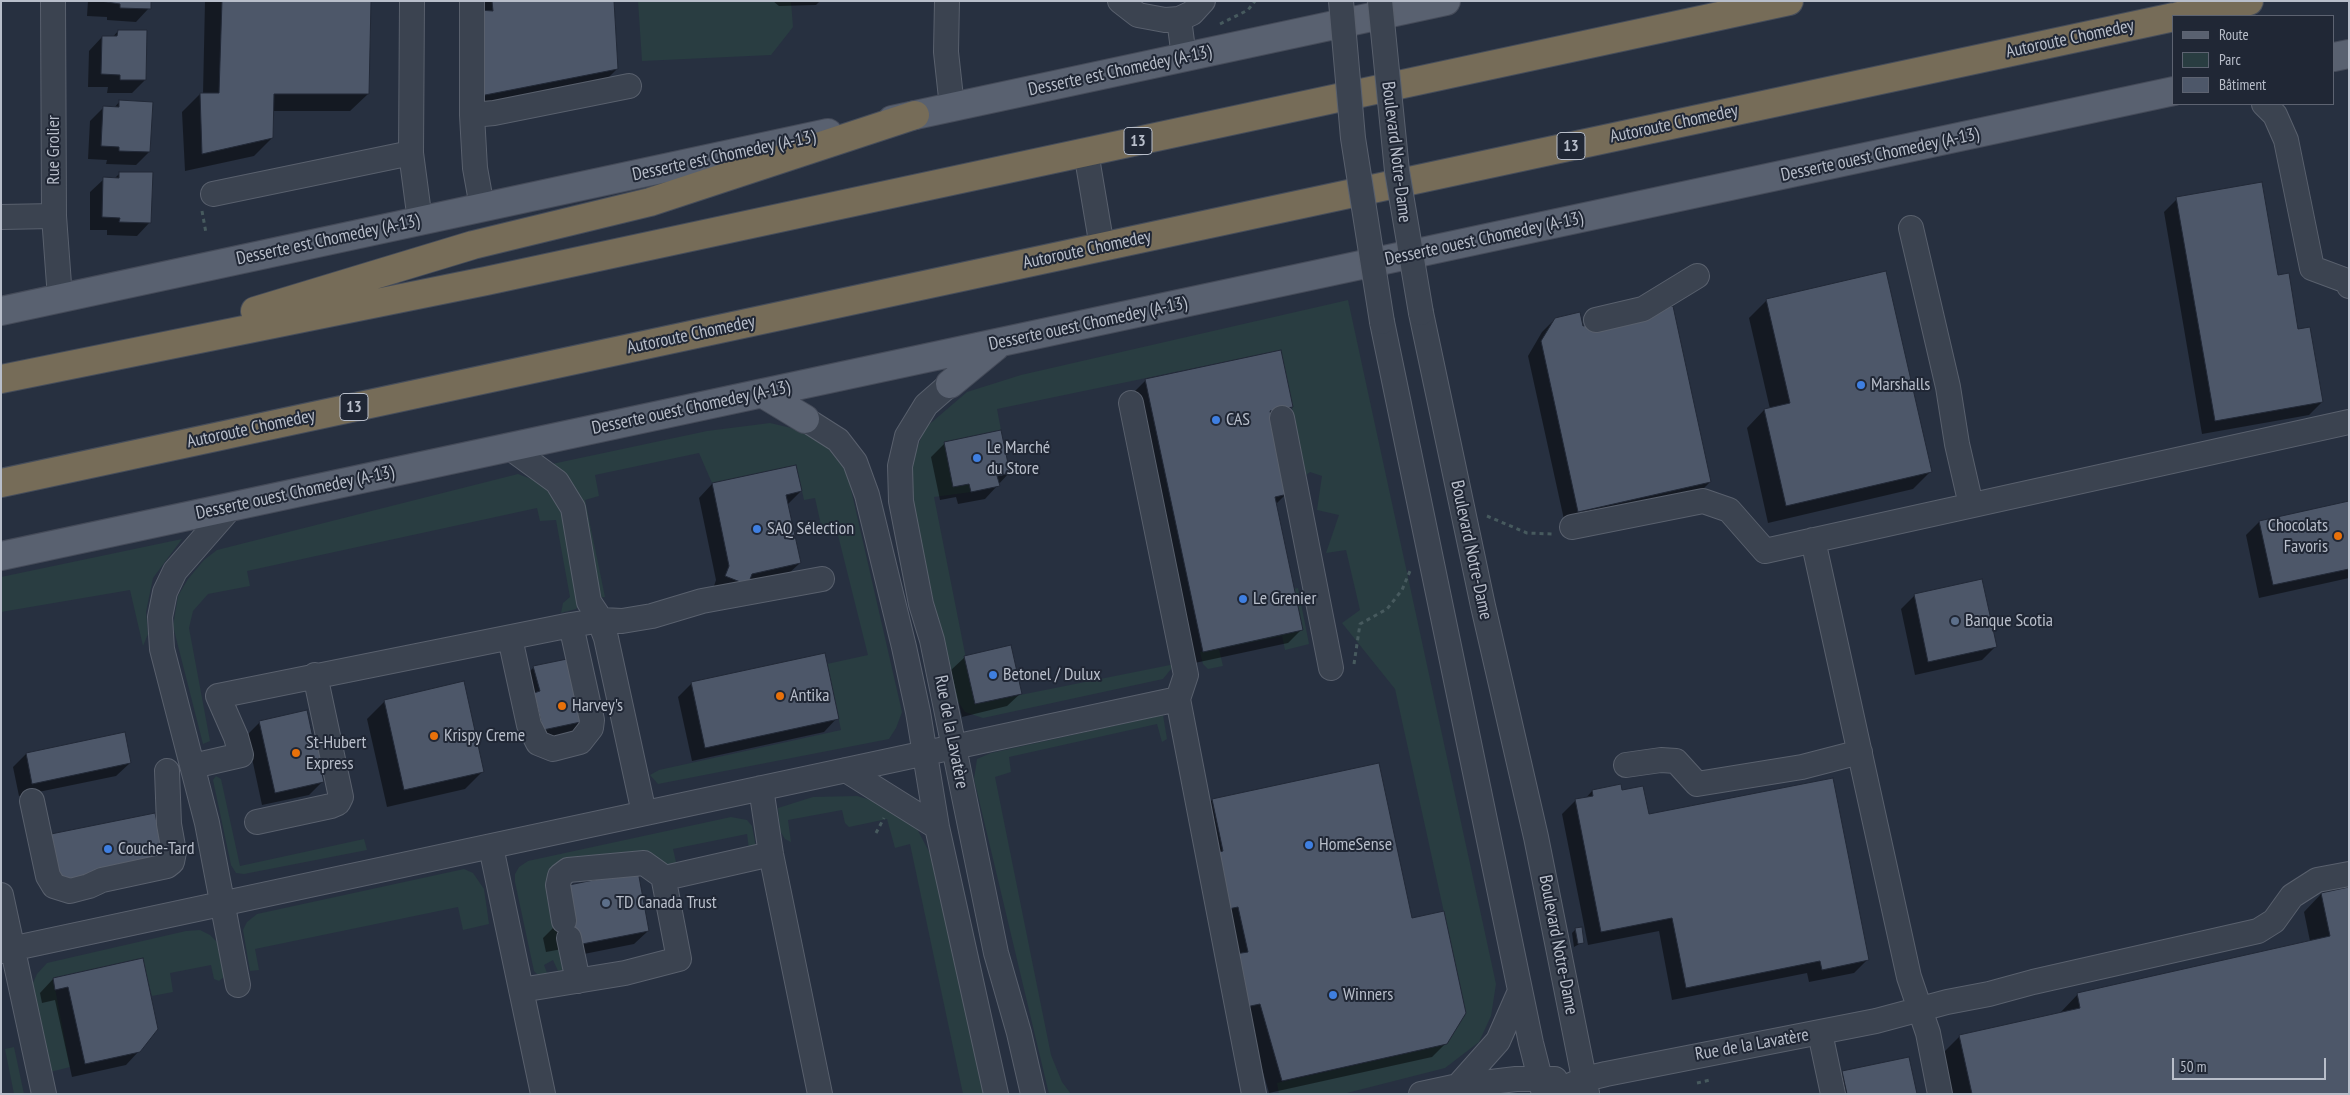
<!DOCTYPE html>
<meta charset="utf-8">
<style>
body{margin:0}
#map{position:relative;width:2350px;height:1095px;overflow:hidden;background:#273040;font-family:"PT Sans Narrow",sans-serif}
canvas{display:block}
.frame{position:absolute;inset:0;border:2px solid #b8beca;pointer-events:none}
.legend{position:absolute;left:2172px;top:15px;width:162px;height:90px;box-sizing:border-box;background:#202735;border:1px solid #5d6371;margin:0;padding:6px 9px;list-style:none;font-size:15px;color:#b8beca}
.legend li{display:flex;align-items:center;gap:10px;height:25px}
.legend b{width:25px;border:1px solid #5d6371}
.scale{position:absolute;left:2172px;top:1058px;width:154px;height:22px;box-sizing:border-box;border:2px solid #b8beca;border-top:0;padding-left:6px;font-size:15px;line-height:18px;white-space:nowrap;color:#b8beca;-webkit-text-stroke:4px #202735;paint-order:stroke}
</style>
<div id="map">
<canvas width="2350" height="1095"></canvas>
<div class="frame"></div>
<ul class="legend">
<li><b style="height:6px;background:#596170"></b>Route</li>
<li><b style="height:14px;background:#293d41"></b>Parc</li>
<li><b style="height:14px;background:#4d5769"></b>Bâtiment</li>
</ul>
<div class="scale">50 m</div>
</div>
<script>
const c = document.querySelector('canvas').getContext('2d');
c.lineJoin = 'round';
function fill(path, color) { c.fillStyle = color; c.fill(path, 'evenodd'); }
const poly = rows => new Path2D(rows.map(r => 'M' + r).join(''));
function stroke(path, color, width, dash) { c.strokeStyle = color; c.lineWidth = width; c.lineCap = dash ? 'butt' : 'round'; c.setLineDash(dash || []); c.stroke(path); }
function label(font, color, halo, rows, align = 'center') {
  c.font = font + ' "PT Sans Narrow",sans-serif'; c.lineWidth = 4; c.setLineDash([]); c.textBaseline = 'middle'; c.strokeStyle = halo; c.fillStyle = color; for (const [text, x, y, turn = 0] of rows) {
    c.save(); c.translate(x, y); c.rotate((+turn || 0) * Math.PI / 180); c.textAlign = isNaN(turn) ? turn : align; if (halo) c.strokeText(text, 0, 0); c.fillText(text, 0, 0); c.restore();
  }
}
fill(poly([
 [638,1,791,1,793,27,771,55,642,61],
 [1348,300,1496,984,1491,1016,1479,1042,1445,1068,1343,1094,1279,1094,1277,1083,1447,1044,1466,1013,1395,689,1342,623,1360,610,1346,550,1326,553,1339,515,1317,510,1322,476,1310,472,1305,476,1281,350,997,409,1001,430,944,442,953,487,969,484,971,492,934,497,975,704,1175,664,1163,679,983,718,965,712,955,697,918,531,909,469,925,428,967,392,1021,375],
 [770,423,800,430,827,447,847,472,902,712,896,728,889,739,658,784,650,775,659,770,841,730,827,664,868,655,837,531,823,534,815,498,804,500,796,465,712,483,699,453,595,475,599,496,585,500,605,597,598,598,578,498,568,476,552,464,707,431],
 [518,474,547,485,562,505,580,604,576,609,561,613,563,603,570,597,556,520,540,521,537,508,247,571,250,586,208,594,193,611,189,628,210,741,203,744,173,626,178,596,188,579,204,560,217,550],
 [182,539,153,578,146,612,148,634,143,646,130,590,1,612,1,577],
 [1298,588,1309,644,1285,650,1282,636,1219,649,1223,666,1208,669,1203,664,1200,652,1303,630,1294,589],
 [1163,715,1167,739,1162,742,1157,724,1009,757,1011,772,995,777,1051,1055,1062,1082,1071,1094,1049,1094,974,779,977,759,991,753],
 [216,776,221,779,240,866,364,839,367,850,244,874,236,873,231,865,213,780],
 [857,796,888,805,915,825,934,861,984,1094,963,1094,910,844,895,848,887,819,849,827,845,823,842,810,788,820,791,842,785,839,780,831,778,808,813,797],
 [731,817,747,820,752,826,756,847,749,849,747,834,673,849,677,866,566,864,568,968,558,971,553,960,544,965,547,973,538,975,534,971,515,882,515,874,519,867,528,861],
 [464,869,473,873,484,889,489,924,463,930,458,907,255,949,259,970,250,971,243,930,247,922,257,914],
 [200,930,210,935,217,942,224,977,219,981,214,979,211,965,170,973,173,992,152,996,142,958,53,978,70,1067,50,1072,32,985,37,974,47,963,186,931],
 [14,1047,24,1094,14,1094,5,1049]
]), '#293d41');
fill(poly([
 [88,1,150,1,149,8,136,22,107,20,107,17,87,16],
 [205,1,370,1,368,94,350,111,272,111,272,138,254,156,185,171,182,112,200,94,203,94],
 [475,1,613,1,617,69,599,87,462,113],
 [773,1,820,1,816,5,779,6],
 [118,31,145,80,132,93,107,93,108,87,88,87,89,51,102,37,112,38],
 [120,101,149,152,136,165,106,164,107,160,88,159,90,121,104,107,114,108],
 [120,173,150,222,137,236,107,235,107,230,90,230,90,192,104,179,114,179],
 [2177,199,2277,276,2322,402,2309,415,2202,434,2164,212],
 [1767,300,1931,471,1913,489,1768,523,1747,428,1764,410,1770,409,1749,318],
 [1555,319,1582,328,1710,482,1697,495,1565,524,1528,356,1542,332],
 [1146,380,1292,406,1278,420,1286,494,1275,505,1301,630,1288,643,1190,664,1132,394],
 [945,443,1009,473,985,499,958,504,956,497,940,500,931,457],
 [795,466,801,491,787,505,800,563,786,576,713,589,716,580,699,498,712,484],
 [2349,508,2349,578,2259,598,2246,535,2259,522],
 [1915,595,1995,647,1982,660,1915,675,1901,609],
 [965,657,1021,693,1007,706,962,717,951,670],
 [534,667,589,719,575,733,530,743,520,681],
 [692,683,837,718,824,732,692,761,678,697],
 [385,701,483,771,465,789,387,807,367,719],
 [260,722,312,740,327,768,321,774,322,782,309,795,262,805,247,735],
 [26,754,130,763,116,776,19,796,13,767],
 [1592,791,1621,792,1648,816,1867,960,1854,973,1809,982,1807,973,1672,1000,1659,931,1588,945,1562,814,1576,800,1585,799],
 [1212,800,1411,919,1446,1043,1432,1057,1269,1093,1247,1017,1199,813],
 [2349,888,2349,1094,1951,1094,1942,1054,1960,1036,2060,1013,2078,994,2310,941,2304,912,2321,894],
 [556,925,648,931,634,944,564,958,562,949,546,952,543,938],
 [1576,929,1583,942,1574,947,1572,933],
 [142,960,139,1051,126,1065,72,1077,55,1000,42,1003,40,993,53,979],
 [1843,1073,1915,1094,1831,1094,1830,1086]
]), '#0007');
const building = poly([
 [100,1,151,1,151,9,120,8,120,4,100,1],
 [222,1,371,1,369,94,274,94,273,138,202,154,200,93,219,93,222,1],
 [492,1,614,1,618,69,480,96,479,10,493,11,492,1],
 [118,30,147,30,146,80,120,80,120,75,101,74,102,36,117,36,118,30],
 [119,100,153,102,150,152,119,151,119,147,101,146,103,106,119,107,119,100],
 [119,172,153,172,151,223,119,222,120,218,102,217,103,177,119,178,119,172],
 [2262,182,2278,275,2289,273,2298,329,2310,327,2323,402,2215,421,2176,197,2262,182],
 [1886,271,1932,472,1786,506,1764,409,1790,403,1766,299,1886,271],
 [1673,306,1711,482,1578,512,1541,341,1555,318,1580,312,1583,326,1673,306],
 [1281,350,1293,407,1270,411,1288,494,1275,497,1303,630,1203,652,1145,379,1281,350],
 [1001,430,1010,473,997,476,1000,486,971,492,969,484,953,487,944,442,1001,430],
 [796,465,802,491,786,495,801,563,752,574,748,585,725,576,729,566,712,483,796,465],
 [2349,501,2349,569,2273,585,2259,521,2349,501],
 [1982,579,1997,647,1928,662,1914,594,1982,579],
 [1011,645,1022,694,975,704,964,656,1011,645],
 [825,653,839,719,705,748,691,682,825,653],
 [572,658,590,720,543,730,534,693,540,691,533,666,572,658],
 [464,681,484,772,404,790,384,700,464,681],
 [307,710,313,738,322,736,328,768,321,770,324,782,275,793,259,721,307,710],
 [125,732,131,763,32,784,26,753,125,732],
 [1379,763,1412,918,1444,911,1466,1013,1447,1044,1282,1081,1260,1004,1246,1007,1235,954,1248,952,1238,907,1223,910,1212,854,1223,851,1212,799,1379,763],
 [1833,778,1869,960,1822,970,1820,961,1686,988,1672,918,1601,932,1575,799,1593,796,1592,790,1621,784,1622,790,1643,786,1649,814,1833,778],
 [155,813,165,863,60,884,51,834,155,813],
 [638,871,649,931,577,945,559,939,556,924,564,886,638,871],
 [2349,887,2349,1094,1972,1094,1959,1035,2080,1008,2077,993,2330,936,2321,893,2349,887],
 [1582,927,1584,943,1578,944,1575,928,1582,927],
 [143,958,158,1029,140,1052,85,1064,68,987,55,990,53,978,143,958],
 [1909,1057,1917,1094,1847,1094,1842,1071,1909,1057]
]);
fill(building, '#4d5769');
stroke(building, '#222937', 1);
const minor = poly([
 [53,1,54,216,60,298],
 [412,1,411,153,420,221],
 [472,1,472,115,475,168,482,207],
 [947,1,946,52,952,107],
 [1120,1,1138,15,1165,20,1179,19,1192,13,1203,1],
 [1179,19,1184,57],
 [2264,104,2275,115,2286,140,2312,268,2347,281,2349,286],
 [472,115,494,113,629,86],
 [1086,152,1102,247],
 [213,194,411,153],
 [1,217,54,216],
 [1911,228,1948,387,1957,444,1971,505],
 [1421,313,1483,606,1536,837,1587,1093],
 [1596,320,1643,309,1697,276],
 [1382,322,1531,1043,1544,1094],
 [950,384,926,405,907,436,900,466,901,501,921,604,932,640,996,953,1019,1033,1033,1094],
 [1131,403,1186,675,1178,699,1254,1094],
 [1282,418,1331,668],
 [805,419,838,440,855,462,867,495,904,647,918,712,937,827,996,1094],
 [509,447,557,482,573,508,589,602,597,614,606,638,644,813],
 [231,507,175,571,165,592,160,617,162,649,207,823,238,985],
 [1572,527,1703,501,1729,510,1765,551,2349,422],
 [1813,540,1909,977,1928,1033,1940,1094],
 [510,638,529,725,538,743,553,749,580,742,591,728,592,720,571,625],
 [1626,765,1661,760,1676,761,1697,784,1802,767,1860,752],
 [193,766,241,755,236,737,218,696,571,625,602,620,622,621,652,616,702,601,822,579],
 [846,770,937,827],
 [761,788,771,854,820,1094],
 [32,801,48,876,54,886,70,891,89,886,102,880,167,866,172,862,174,852,169,824,167,771],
 [257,822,331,806,338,803,341,797,315,675],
 [491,847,543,1094],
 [1,895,44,1094],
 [564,921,558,885,560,876,568,870,644,863,665,878],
 [569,938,578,981],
 [1,951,1178,699],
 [521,990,625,973,679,959,664,881,665,878,771,854],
 [1820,1033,1833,1094],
 [1458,1086,1498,1041,1520,991],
 [1421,1094,1458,1086,1516,1079,1555,1079],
 [1550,1094,1585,1079,1606,1074,1876,1021,1947,1002,1989,994,2033,982,2258,931,2274,921,2292,896,2317,880,2349,874]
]);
const major = poly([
 [2334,57,2349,54],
 [892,120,1446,1],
 [1,311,828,133],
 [950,384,995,347],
 [762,393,805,419],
 [1,556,2174,91]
]);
const highway = poly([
 [2179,16,2249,1],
 [255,311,473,245,650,202,915,115],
 [1,379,486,281,1789,1],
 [1,483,2174,17]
]);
stroke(minor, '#59606d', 26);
stroke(major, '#454b59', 30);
stroke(highway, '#464d5a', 30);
stroke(poly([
 [1220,24,1248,10,1255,1],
 [202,211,206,233],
 [1487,516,1527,533,1552,534],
 [1354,664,1360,624,1387,609,1402,590,1410,571],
 [876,833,884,818],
 [1697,1083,1710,1080]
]), '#475a5e', 3, [4, 4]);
stroke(minor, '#3b4350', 24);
stroke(major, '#596170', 28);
stroke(highway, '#766c58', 28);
const minorBridge = poly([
 [1341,1,1353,138,1382,322],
 [1380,1,1397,171,1421,313]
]);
stroke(minorBridge, '#59606d', 26, []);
stroke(minorBridge, '#3b4350', 24);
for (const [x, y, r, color] of [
 [1861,385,5,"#3f7fe0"],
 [1216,420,5,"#3f7fe0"],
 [977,458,5,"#3f7fe0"],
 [757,529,5,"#3f7fe0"],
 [2338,536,5,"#e8710a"],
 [1243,599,5,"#3f7fe0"],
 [1955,621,5,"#5c6f8a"],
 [993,675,5,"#3f7fe0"],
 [780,696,5,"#e8710a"],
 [562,706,5,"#e8710a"],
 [434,736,5,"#e8710a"],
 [296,753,5,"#e8710a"],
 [1309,845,5,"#3f7fe0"],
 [108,849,5,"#3f7fe0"],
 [606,903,5,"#5c6f8a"],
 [1333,995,5,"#3f7fe0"]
]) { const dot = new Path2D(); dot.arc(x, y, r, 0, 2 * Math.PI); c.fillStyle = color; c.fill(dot); stroke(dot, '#202735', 2); }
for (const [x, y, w] of [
 [1138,141,28],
 [1571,146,28],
 [354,407,28]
]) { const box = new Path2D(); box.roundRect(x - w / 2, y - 13.5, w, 27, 4); c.fillStyle = '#202735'; c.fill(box); stroke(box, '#b8beca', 1); }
label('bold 16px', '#b8beca', null, [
 ["13",1138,141],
 ["13",1571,146],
 ["13",354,407]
]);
label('18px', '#b8beca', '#202735', [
 ["Autoroute Chomedey",2070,39,-12],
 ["Desserte est Chomedey (A-13)",1120,71,-12],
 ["Autoroute Chomedey",1674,124,-12],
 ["Rue Grolier",54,150,-90],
 ["Boulevard Notre-Dame",1396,152,83],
 ["Desserte ouest Chomedey (A-13)",1880,155,-12],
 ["Desserte est Chomedey (A-13)",724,156,-12],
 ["Desserte ouest Chomedey (A-13)",1484,239,-12],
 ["Desserte est Chomedey (A-13)",328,240,-12],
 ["Autoroute Chomedey",1087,250,-12],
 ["Desserte ouest Chomedey (A-13)",1088,324,-12],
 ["Autoroute Chomedey",691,335,-12],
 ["Desserte ouest Chomedey (A-13)",691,408,-12],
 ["Autoroute Chomedey",251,429,-12],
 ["Desserte ouest Chomedey (A-13)",295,493,-12],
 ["Boulevard Notre-Dame",1471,550,78],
 ["Rue de la Lavatère",951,732,79],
 ["Boulevard Notre-Dame",1558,945,79],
 ["Rue de la Lavatère",1752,1045,-10]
]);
label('18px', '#b8beca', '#202735', [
 ["Marshalls",1871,385],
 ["CAS",1226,420],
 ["Le Marché",987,448],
 ["du Store",987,469],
 ["Chocolats",2328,526,"right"],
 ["Favoris",2328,547,"right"],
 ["SAQ Sélection",767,529],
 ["Le Grenier",1253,599],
 ["Banque Scotia",1965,621],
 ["Betonel / Dulux",1003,675],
 ["Antika",790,696],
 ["Harvey's",572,706],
 ["Krispy Creme",444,736],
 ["St-Hubert",306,743],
 ["Express",306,764],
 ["HomeSense",1319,845],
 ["Couche-Tard",118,849],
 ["TD Canada Trust",616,903],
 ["Winners",1343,995]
], 'left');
</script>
